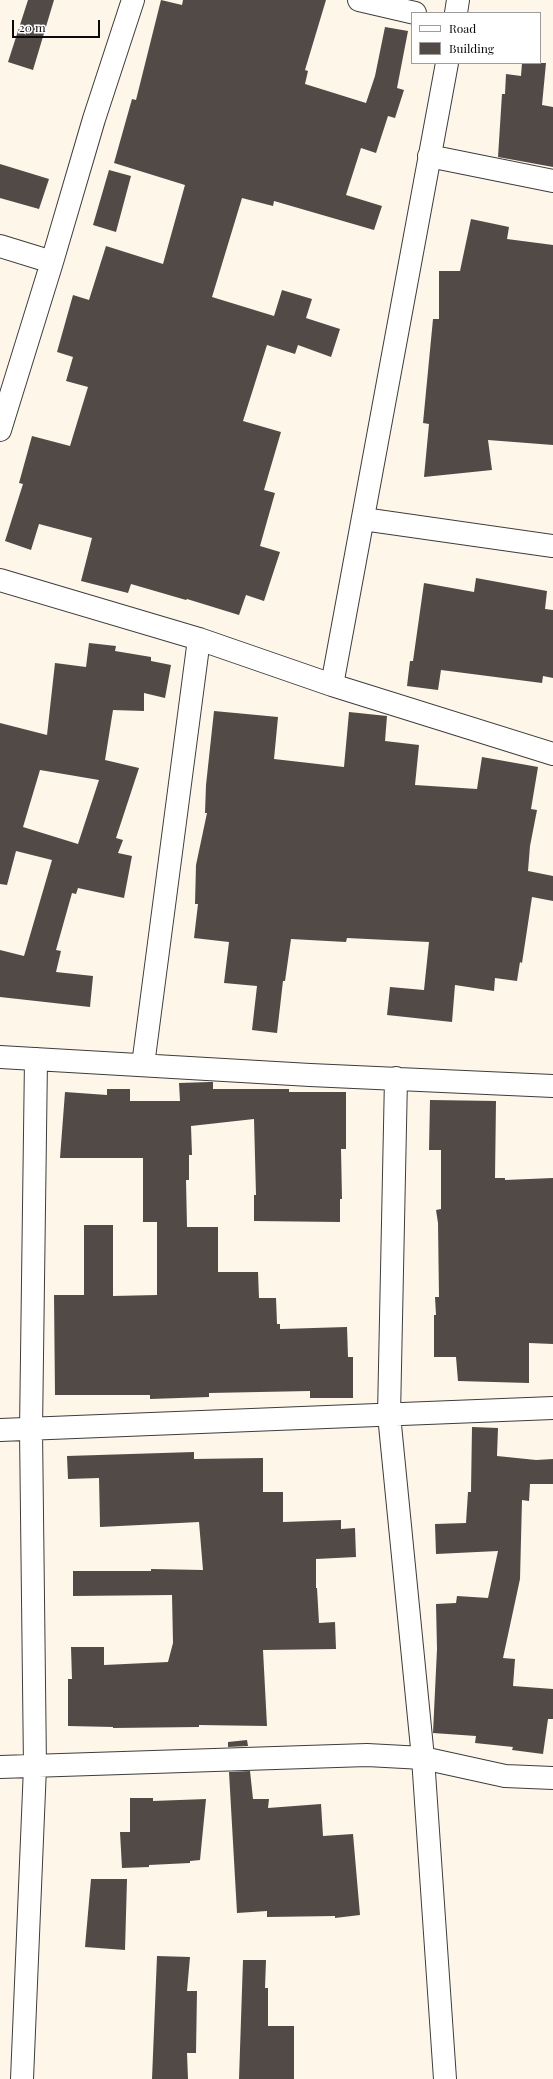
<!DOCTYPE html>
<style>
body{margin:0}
#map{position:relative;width:553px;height:2079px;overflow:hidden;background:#fef6e9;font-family:"Playfair Display",serif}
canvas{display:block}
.legend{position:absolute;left:411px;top:12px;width:130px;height:52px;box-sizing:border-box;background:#fff;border:1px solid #9d9d9d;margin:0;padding:5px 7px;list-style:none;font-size:12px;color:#0a0a0a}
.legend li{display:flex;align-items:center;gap:8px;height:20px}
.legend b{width:20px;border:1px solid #9d9d9d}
.scale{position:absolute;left:12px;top:20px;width:88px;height:18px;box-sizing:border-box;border:2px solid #0a0a0a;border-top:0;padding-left:5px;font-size:12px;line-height:14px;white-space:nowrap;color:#0a0a0a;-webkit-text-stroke:3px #fff;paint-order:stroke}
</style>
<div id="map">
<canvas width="553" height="2079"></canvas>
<ul class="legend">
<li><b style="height:5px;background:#fff"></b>Road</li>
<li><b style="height:11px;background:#524a47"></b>Building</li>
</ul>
<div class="scale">20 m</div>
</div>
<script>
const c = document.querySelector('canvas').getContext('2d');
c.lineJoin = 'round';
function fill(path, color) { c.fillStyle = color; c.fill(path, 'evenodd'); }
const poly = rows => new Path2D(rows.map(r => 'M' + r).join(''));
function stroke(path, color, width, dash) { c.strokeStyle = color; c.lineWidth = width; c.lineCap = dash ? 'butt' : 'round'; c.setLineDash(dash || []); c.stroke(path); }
fill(poly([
 [28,0,54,0,33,70,8,62],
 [161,0,182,5,183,0,326,0,305,70,308,71,305,84,366,103,375,76,385,27,408,31,397,88,404,90,395,118,388,116,376,153,361,148,346,195,382,206,374,230,274,201,273,206,242,198,212,297,274,316,282,290,312,299,306,318,340,329,331,357,298,345,295,354,267,345,243,421,281,432,264,490,275,493,260,546,280,552,264,601,246,595,239,615,187,599,186,600,131,584,128,593,81,581,92,538,39,524,31,550,5,541,23,484,19,483,32,436,70,446,88,387,66,381,73,357,57,352,73,295,89,300,106,246,163,264,185,185,114,163,132,99,136,100],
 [522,63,546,63,542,105,553,107,553,167,498,157,502,94,505,94,506,74,521,76],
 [0,164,49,179,39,209,0,198],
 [109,170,131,176,116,232,93,225],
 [471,219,509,227,507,239,553,245,553,445,488,440,492,470,424,477,429,424,423,423,433,319,439,319,439,271,460,271],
 [476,578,547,591,545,609,553,610,553,678,543,676,542,683,441,670,438,690,407,686,410,661,413,661,424,583,474,592],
 [89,643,116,646,115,651,151,657,151,661,171,665,165,698,144,693,144,711,113,710,105,760,139,768,116,838,123,840,118,853,132,856,124,898,78,888,76,894,72,893,56,950,61,951,56,972,93,976,90,1007,0,997,0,950,24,956,52,860,16,851,7,885,0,884,0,723,47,735,55,663,86,667],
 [40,770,99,780,78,844,23,827],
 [214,711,278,717,274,759,344,767,349,712,387,716,385,741,419,745,415,785,477,789,482,757,538,767,531,809,537,810,530,846,528,871,553,876,553,901,532,897,522,963,520,962,517,981,495,978,494,991,455,985,452,1022,387,1015,390,987,424,990,429,942,347,938,346,942,291,939,285,981,283,981,277,1033,252,1030,257,986,224,983,229,942,194,938,198,904,195,904,196,865,207,813,205,813,206,785],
 [210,1082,213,1082,213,1089,289,1089,289,1092,346,1092,346,1149,341,1149,342,1199,340,1199,340,1222,254,1221,254,1195,256,1195,254,1119,191,1126,192,1155,189,1155,189,1180,186,1180,187,1227,218,1227,218,1272,258,1272,259,1298,276,1298,277,1324,280,1324,280,1329,347,1327,348,1357,353,1357,353,1398,310,1398,310,1391,209,1393,209,1397,150,1399,150,1395,55,1395,54,1295,84,1295,84,1225,113,1225,113,1296,157,1295,157,1222,143,1222,143,1158,60,1158,65,1092,107,1095,107,1089,130,1089,130,1101,180,1101,179,1083],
 [430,1100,496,1101,495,1178,505,1178,505,1180,553,1178,553,1344,529,1343,529,1383,458,1381,456,1357,434,1357,434,1315,436,1315,435,1297,439,1297,438,1223,436,1210,441,1209,441,1150,429,1150],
 [472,1427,498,1428,497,1456,536,1460,553,1459,553,1484,530,1484,529,1501,522,1500,520,1579,503,1658,515,1659,513,1686,553,1689,553,1719,548,1719,543,1754,512,1750,513,1747,475,1743,476,1736,433,1733,437,1649,436,1604,456,1603,457,1596,488,1598,498,1551,436,1554,435,1524,466,1523,468,1492,471,1492],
 [194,1452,194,1459,263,1458,263,1492,283,1492,283,1522,341,1520,341,1529,355,1528,356,1557,316,1559,316,1588,317,1588,319,1623,335,1622,336,1649,263,1650,267,1726,199,1725,199,1727,113,1728,113,1727,68,1726,68,1679,72,1679,71,1647,104,1647,104,1665,168,1662,173,1643,172,1595,73,1596,73,1571,151,1571,151,1569,203,1570,199,1522,100,1527,99,1478,68,1479,67,1456],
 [247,1740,248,1746,228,1747,228,1742],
 [250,1771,253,1799,269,1799,268,1808,321,1804,323,1836,353,1834,360,1915,335,1918,335,1916,267,1917,267,1911,237,1913,229,1772],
 [130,1798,153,1798,153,1801,206,1799,200,1860,190,1861,190,1863,149,1865,149,1867,122,1868,120,1832,130,1832],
 [91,1879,127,1879,125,1950,85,1947],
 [157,1956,190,1957,187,1991,197,1991,196,2053,187,2053,188,2079,152,2079],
 [243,1960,266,1960,265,1988,268,1988,268,2026,294,2026,294,2079,239,2079]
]), '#524a47');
const minor = poly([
 [359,0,415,13],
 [456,13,458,0],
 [429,156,553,181],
 [0,246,52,262],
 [0,430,52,262,94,119,133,0],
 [363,519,553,546],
 [0,580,199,639,332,685,553,754],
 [332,685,447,63],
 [0,1057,310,1075,553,1086],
 [143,1065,199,639],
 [396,1078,389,1415,423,1758,445,2079],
 [0,1430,553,1408],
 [0,1767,367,1755,423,1758,505,1776,553,1778],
 [22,2079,35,1767,31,1430,36,1059]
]);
stroke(minor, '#3d3d3d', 24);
stroke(minor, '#fff', 22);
</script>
